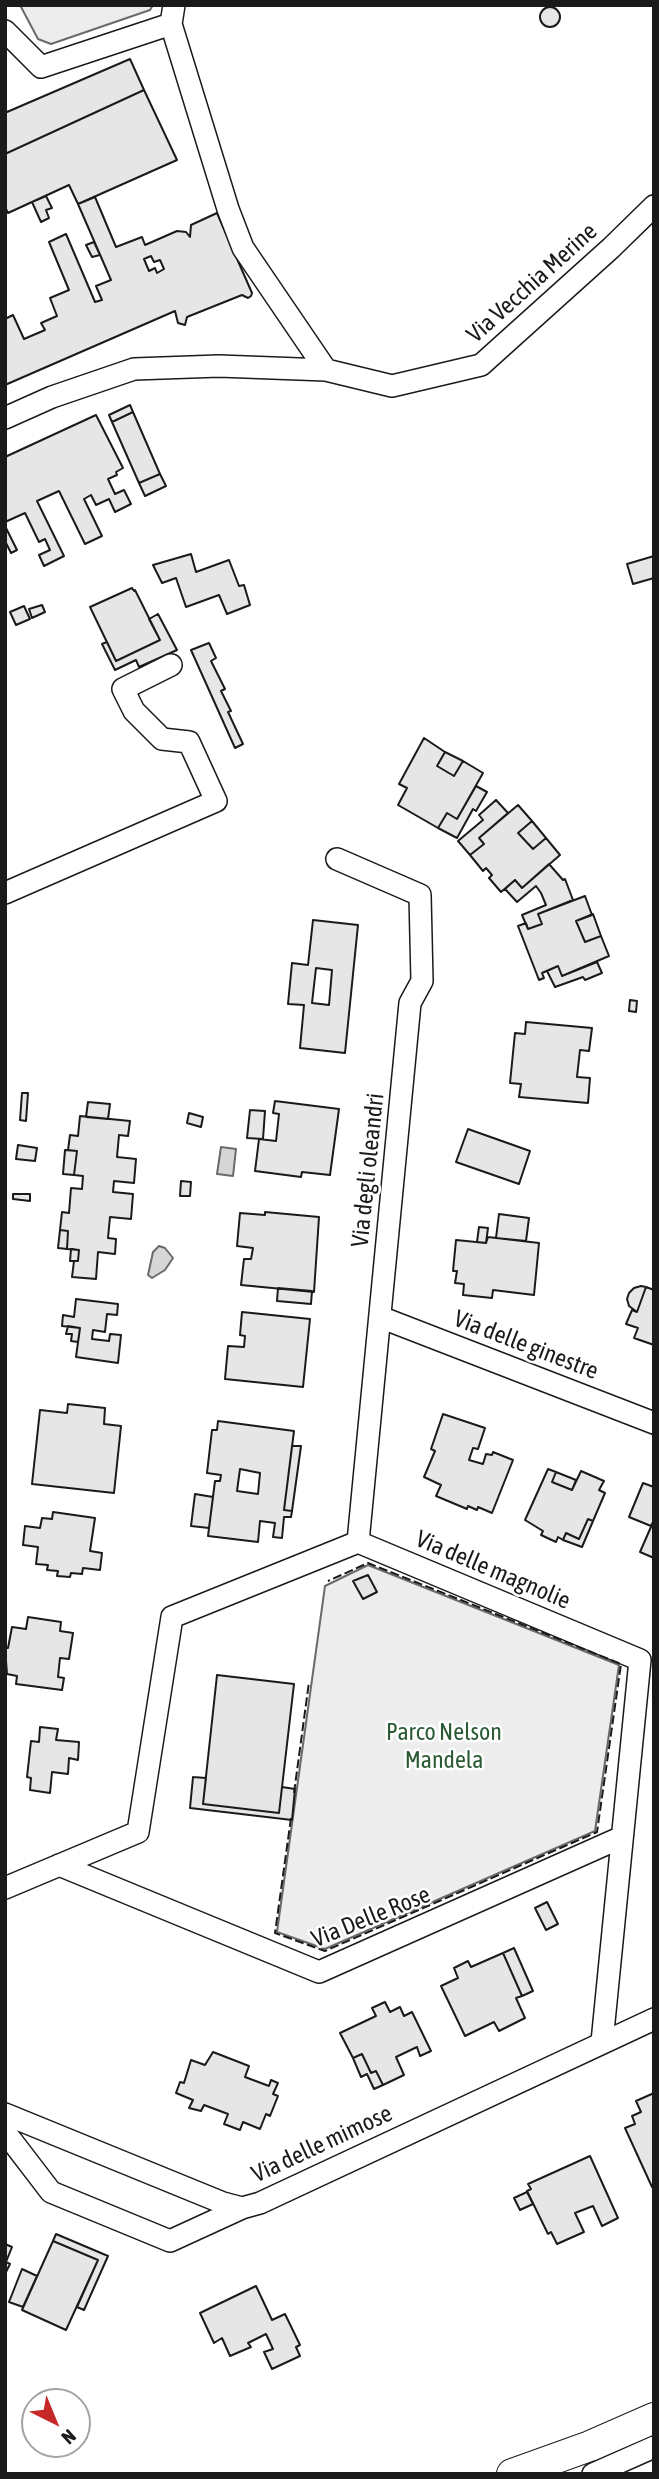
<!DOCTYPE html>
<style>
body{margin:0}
#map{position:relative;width:659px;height:2479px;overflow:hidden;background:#fff;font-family:"Asap Condensed",sans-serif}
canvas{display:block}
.frame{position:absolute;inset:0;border:7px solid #1a1a1a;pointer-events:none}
.north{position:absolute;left:21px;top:2388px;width:70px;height:70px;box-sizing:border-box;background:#fff;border:2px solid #a3a3a3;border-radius:50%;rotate:137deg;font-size:19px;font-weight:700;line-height:28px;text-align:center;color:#1a1a1a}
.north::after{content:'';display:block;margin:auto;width:24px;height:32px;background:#c62828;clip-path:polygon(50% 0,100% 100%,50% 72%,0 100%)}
</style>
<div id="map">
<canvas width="659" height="2479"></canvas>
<div class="frame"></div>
<div class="north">N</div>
</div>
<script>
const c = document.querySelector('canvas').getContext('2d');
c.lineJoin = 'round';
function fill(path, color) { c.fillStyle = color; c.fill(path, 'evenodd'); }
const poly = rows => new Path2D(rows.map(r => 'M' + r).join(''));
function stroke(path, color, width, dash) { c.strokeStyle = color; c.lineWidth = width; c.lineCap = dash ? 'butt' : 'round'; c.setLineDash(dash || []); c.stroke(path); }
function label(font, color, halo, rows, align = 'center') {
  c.font = font + ' "Asap Condensed",sans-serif'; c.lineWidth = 5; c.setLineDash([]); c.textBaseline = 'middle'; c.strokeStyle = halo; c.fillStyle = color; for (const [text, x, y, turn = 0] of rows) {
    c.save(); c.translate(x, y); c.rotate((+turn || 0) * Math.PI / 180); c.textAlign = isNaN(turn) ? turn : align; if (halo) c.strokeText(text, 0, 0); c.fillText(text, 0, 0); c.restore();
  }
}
const built = poly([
 [20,5,153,5,150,10,51,44,38,39,20,5],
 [368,1565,619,1665,595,1831,325,1949,277,1932,325,1586,368,1565]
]);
fill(built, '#ededed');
stroke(built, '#6a6a6a', 2);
const water = poly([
 [221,1147,236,1149,233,1176,217,1174,221,1147],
 [159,1246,165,1248,173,1258,165,1270,152,1278,148,1275,153,1252,159,1246]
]);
fill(water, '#d7d7d7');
stroke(water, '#6a6a6a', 2);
const building = poly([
 '540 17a10 10 0 1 1 20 0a10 10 0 1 1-20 0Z',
 [130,59,144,90,5,154,5,109,7,112,130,59],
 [144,90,177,160,78,204,69,185,8,213,5,207,5,154,144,90],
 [46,196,52,208,46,210,49,218,41,222,32,202,46,196],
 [95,197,116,247,142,237,145,245,177,231,186,232,190,237,191,225,217,213,252,293,251,296,248,298,242,295,187,317,185,325,178,323,175,311,5,385,5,319,13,315,24,339,45,330,41,323,57,316,50,298,69,290,49,242,66,234,95,302,102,300,96,286,111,280,78,204,95,197],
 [151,256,154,262,160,260,164,269,157,273,155,268,149,271,144,259,151,256],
 [94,242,100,255,92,257,86,245,94,242],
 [130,405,133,412,112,422,109,415,130,405],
 [133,412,160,474,139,483,112,422,133,412],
 [96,415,123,468,116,472,117,475,108,479,115,494,124,490,131,504,115,512,109,499,96,505,91,495,84,499,102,536,85,544,59,491,37,501,64,556,44,566,39,555,50,550,45,539,39,542,25,513,5,522,5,457,96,415],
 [160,474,166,486,145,496,139,483,160,474],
 [5,526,17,550,11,553,5,541,5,526],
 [191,554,196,572,229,560,239,586,244,585,250,605,227,614,219,595,186,607,176,578,162,583,153,565,191,554],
 [654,556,654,578,633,584,627,564,654,556],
 [132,588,134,591,135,590,160,640,116,661,90,607,132,588],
 [42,605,45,612,32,618,29,609,42,605],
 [24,606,30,619,16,625,10,612,24,606],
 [158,614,177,650,139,667,136,660,115,670,102,644,107,642,116,661,160,640,149,619,158,614],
 [209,643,216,658,211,661,225,689,221,691,231,711,228,712,243,744,235,748,191,650,209,643],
 [424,738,445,752,437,766,454,776,463,761,483,773,457,819,447,813,438,828,398,805,407,788,399,784,424,738],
 [445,752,463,761,454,776,437,766,445,752],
 [476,786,487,792,476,811,473,809,457,838,438,828,447,813,457,819,476,786],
 [496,800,508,813,479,838,484,844,470,855,458,841,483,820,479,815,496,800],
 [518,805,532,821,518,833,533,849,546,838,560,855,522,888,515,880,501,892,489,878,492,875,486,868,483,871,470,855,484,844,479,838,518,805],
 [532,821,546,838,533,849,518,833,532,821],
 [549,864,563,880,565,879,573,900,538,914,542,924,528,929,522,915,546,905,541,893,536,886,517,902,505,889,515,880,522,888,549,864],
 [585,896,592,915,576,921,585,942,601,936,609,956,562,976,558,966,542,973,544,978,539,980,518,926,526,923,528,929,542,924,538,914,585,896],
 [593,914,601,936,585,942,576,921,593,914],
 [313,920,358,925,345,1053,300,1048,304,1005,288,1004,292,963,308,965,313,920],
 [316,968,332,970,329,1005,312,1003,316,968],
 [597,962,602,973,585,980,583,977,555,987,547,971,558,966,562,976,597,962],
 [630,1000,637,1001,636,1012,629,1011,630,1000],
 [526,1022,592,1028,589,1051,580,1050,577,1077,590,1078,588,1103,519,1097,521,1084,510,1083,515,1033,525,1034,526,1022],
 [22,1093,28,1093,26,1121,20,1120,22,1093],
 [275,1101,339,1109,330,1175,302,1172,301,1177,255,1171,259,1139,276,1141,279,1114,273,1113,275,1101],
 [88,1102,110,1104,108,1119,86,1117,88,1102],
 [250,1110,265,1111,263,1139,247,1138,250,1110],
 [189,1113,203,1117,201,1127,187,1123,189,1113],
 [80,1116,130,1121,128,1136,119,1135,117,1157,136,1159,134,1183,114,1181,113,1192,133,1194,131,1219,110,1217,108,1238,116,1239,115,1254,98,1252,96,1279,72,1277,74,1261,78,1261,79,1250,67,1249,68,1231,60,1230,62,1212,69,1213,71,1188,82,1189,83,1176,74,1175,77,1151,68,1150,70,1135,78,1136,80,1116],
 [468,1129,530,1151,519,1184,456,1162,468,1129],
 [18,1145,37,1148,35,1161,16,1159,18,1145],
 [65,1150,77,1151,74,1175,63,1174,65,1150],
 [181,1181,191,1182,190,1196,180,1196,181,1181],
 [13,1194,30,1194,30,1201,13,1199,13,1194],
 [265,1212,319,1217,314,1292,241,1285,244,1259,251,1259,253,1248,237,1246,240,1213,265,1215,265,1212],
 [499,1214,529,1218,526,1241,496,1238,499,1214],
 [479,1227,488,1228,486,1243,477,1242,479,1227],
 [60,1230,68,1231,67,1249,58,1248,60,1230],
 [488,1237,539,1243,534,1295,493,1290,492,1298,463,1295,464,1284,455,1283,457,1271,453,1271,456,1240,486,1243,488,1237],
 [71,1249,79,1250,78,1261,70,1261,71,1249],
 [641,1286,646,1287,637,1312,629,1306,627,1299,629,1293,634,1288,641,1286],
 [646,1287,654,1290,654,1345,634,1338,638,1328,626,1324,632,1310,637,1312,646,1287],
 [278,1288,312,1291,311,1304,277,1301,278,1288],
 [76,1299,118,1304,117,1315,107,1314,105,1332,93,1330,92,1339,109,1341,110,1334,121,1335,118,1363,76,1357,80,1328,62,1326,63,1315,74,1317,76,1299],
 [242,1312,310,1319,303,1387,225,1379,228,1346,244,1347,245,1336,240,1335,242,1312],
 [68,1326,80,1328,78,1342,71,1341,72,1334,66,1334,68,1326],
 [68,1404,105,1408,104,1424,121,1426,114,1493,32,1484,40,1410,67,1413,68,1404],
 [443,1414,485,1428,478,1449,473,1448,469,1460,483,1464,486,1454,492,1455,493,1452,513,1460,492,1513,478,1507,477,1510,468,1506,467,1509,436,1496,441,1485,424,1477,435,1451,431,1449,443,1414],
 [218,1421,294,1431,284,1510,292,1511,291,1517,284,1517,282,1538,273,1537,275,1523,260,1521,258,1542,208,1536,215,1481,220,1481,221,1475,207,1473,212,1430,217,1430,218,1421],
 [240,1469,260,1473,258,1494,237,1491,240,1469],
 [292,1446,301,1446,292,1511,284,1510,292,1446],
 [548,1469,556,1472,552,1482,572,1490,581,1471,604,1481,599,1490,605,1493,593,1521,588,1519,579,1539,566,1533,563,1540,558,1537,556,1542,541,1535,543,1531,525,1520,548,1469],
 [556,1472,576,1480,572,1490,552,1482,556,1472],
 [643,1483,654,1487,654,1520,651,1526,629,1517,643,1483],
 [195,1494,213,1497,209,1528,191,1526,195,1494],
 [53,1512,95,1518,90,1551,102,1553,100,1570,83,1568,82,1574,71,1573,70,1577,57,1576,58,1571,47,1570,48,1565,36,1564,38,1547,23,1545,25,1526,40,1528,42,1518,52,1519,53,1512],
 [588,1519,593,1521,582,1547,563,1540,566,1533,579,1539,588,1519],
 [654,1520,654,1558,640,1552,654,1520],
 [368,1575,377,1592,363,1599,353,1581,368,1575],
 [28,1617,61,1622,60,1631,73,1633,69,1659,60,1658,58,1677,64,1678,62,1690,16,1684,17,1676,7,1674,5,1648,8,1648,12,1627,26,1629,28,1617],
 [217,1675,294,1684,279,1813,203,1804,217,1675],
 [40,1727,58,1729,56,1740,79,1742,78,1760,69,1758,68,1774,52,1772,50,1793,30,1790,31,1778,27,1777,31,1741,39,1742,40,1727],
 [193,1777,206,1778,203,1804,279,1813,282,1787,295,1789,292,1820,190,1808,193,1777],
 [547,1902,558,1924,546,1930,535,1908,547,1902],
 [514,1948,533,1991,522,1996,503,1953,514,1948],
 [503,1953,522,1996,516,1998,525,2018,499,2031,494,2022,465,2036,441,1986,458,1978,454,1968,468,1961,471,1967,503,1953],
 [385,2002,390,2012,400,2007,404,2016,412,2012,431,2051,420,2056,417,2047,396,2057,404,2075,383,2085,376,2071,371,2073,362,2054,353,2058,340,2033,376,2016,372,2008,385,2002],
 [213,2052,249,2066,245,2077,269,2086,271,2080,278,2083,273,2094,278,2096,270,2116,266,2114,260,2129,243,2122,240,2130,224,2124,228,2114,204,2105,201,2111,189,2108,193,2100,176,2093,180,2082,184,2083,191,2060,205,2065,213,2052],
 [362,2054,371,2073,376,2071,383,2085,374,2089,367,2074,361,2077,353,2058,362,2054],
 [654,2093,654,2186,652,2187,625,2128,635,2124,632,2116,641,2112,636,2101,654,2093],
 [590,2156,618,2218,602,2226,593,2206,575,2213,584,2232,557,2244,551,2232,548,2234,527,2191,531,2189,528,2184,590,2156],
 [527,2192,533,2204,520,2210,514,2198,527,2192],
 [56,2234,108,2256,84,2310,77,2307,98,2260,53,2241,56,2234],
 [53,2241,98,2260,66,2330,22,2310,53,2241],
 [5,2244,12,2247,6,2262,10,2264,5,2274,5,2244],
 [22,2269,37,2276,23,2307,9,2302,22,2269],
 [256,2286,272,2320,285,2314,300,2345,296,2347,300,2356,272,2369,264,2352,273,2349,266,2334,248,2343,251,2347,230,2356,222,2338,214,2343,200,2313,256,2286]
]);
fill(building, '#e6e6e6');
stroke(building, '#1a1a1a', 2);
const minor = poly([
 [174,5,171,24,228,209,243,248,326,370],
 [5,31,41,67,171,24],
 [5,418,52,397,134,369,219,366,326,370,392,386,481,365,611,248,654,206],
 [337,859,420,895,422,981,410,1003,358,1542],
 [5,893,216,801,189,742,162,739,134,711,123,689,171,665],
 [380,1317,654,1423],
 [59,1865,319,1972,622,1837],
 [5,1888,138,1832,172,1617,358,1542,640,1660,602,2042],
 [5,2114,223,2203,242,2208,260,2203,654,2019],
 [5,2132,51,2192,170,2241,242,2208],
 [593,2474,654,2447]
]);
const secondary = poly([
 [512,2474,590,2446,654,2418]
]);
stroke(minor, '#1a1a1a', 24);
stroke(secondary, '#1a1a1a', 32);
stroke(minor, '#fff', 21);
stroke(secondary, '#fff', 30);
stroke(poly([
 [294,1793,309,1682],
 [291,1818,275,1933,325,1951,597,1832,621,1664,368,1563,328,1581]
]), '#1a1a1a', 2, [9, 3.5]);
label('24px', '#1a1a1a', '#fff', [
 ["Via Vecchia Merine",532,283,-42],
 ["Via degli oleandri",368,1170,-84],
 ["Via delle ginestre",526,1345,21],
 ["Via delle magnolie",493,1570,23],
 ["Via Delle Rose",371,1917,-22],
 ["Via delle mimose",322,2144,-25]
]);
label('24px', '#2b5a34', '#fff', [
 ["Parco Nelson",444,1732],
 ["Mandela",444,1760]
]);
</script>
